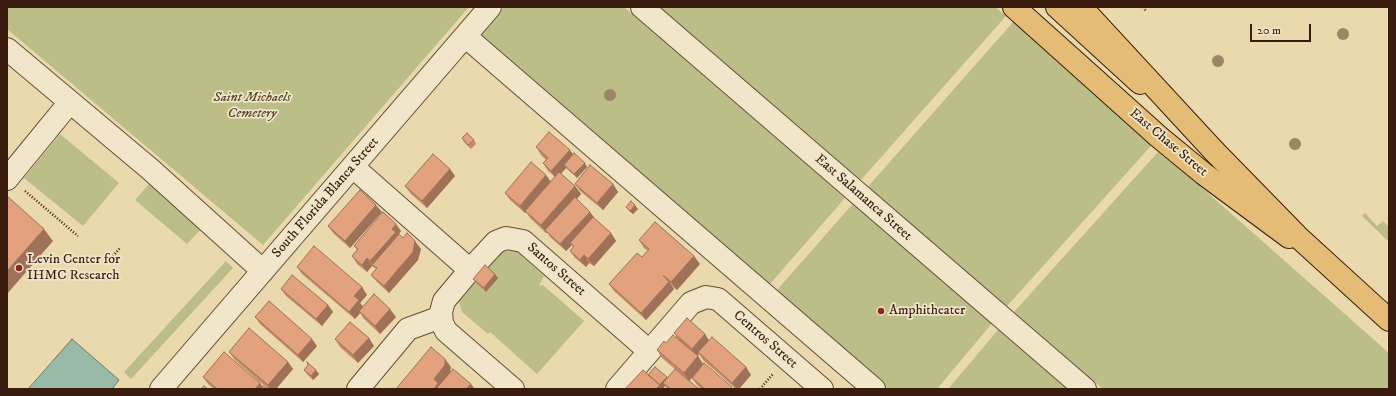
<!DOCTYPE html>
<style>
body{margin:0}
#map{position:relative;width:1396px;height:396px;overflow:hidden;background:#ead9ad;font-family:"IM FELL DW Pica",serif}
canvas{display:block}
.frame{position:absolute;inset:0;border:8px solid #391c0d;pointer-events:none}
.scale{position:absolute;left:1250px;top:24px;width:61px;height:18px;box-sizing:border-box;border:2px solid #391c0d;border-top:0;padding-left:5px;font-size:12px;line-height:14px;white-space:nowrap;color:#391c0d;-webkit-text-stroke:3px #f1e6ca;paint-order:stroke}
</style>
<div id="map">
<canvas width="1396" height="396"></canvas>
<div class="frame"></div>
<div class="scale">20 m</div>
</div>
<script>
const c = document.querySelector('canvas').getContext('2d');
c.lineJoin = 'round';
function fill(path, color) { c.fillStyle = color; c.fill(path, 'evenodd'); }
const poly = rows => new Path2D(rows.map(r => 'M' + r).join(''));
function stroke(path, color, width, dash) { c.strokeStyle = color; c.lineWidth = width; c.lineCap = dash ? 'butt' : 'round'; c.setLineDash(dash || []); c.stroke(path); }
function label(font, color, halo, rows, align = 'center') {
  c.font = font + ' "IM FELL DW Pica",serif'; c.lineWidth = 3.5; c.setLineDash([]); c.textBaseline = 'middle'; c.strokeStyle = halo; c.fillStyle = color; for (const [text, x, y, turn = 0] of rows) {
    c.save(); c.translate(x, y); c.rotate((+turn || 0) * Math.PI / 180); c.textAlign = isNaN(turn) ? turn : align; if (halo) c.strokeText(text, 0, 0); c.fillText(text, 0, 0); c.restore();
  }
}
fill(poly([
 [7,7,469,7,263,245,7,29],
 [504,7,624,7,845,198,770,284,481,34],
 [660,7,995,7,1006,16,861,180],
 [1021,13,1159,137,999,315,937,389,874,389,769,299],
 [60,134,119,183,83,226,24,178],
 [1158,152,1192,179,1389,353,1389,389,1103,389,1014,312],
 [149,184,201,229,187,244,135,200],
 [1365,213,1377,226,1383,221,1389,227,1389,239,1387,240,1362,216],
 [516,251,544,276,539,286,543,285,584,321,537,374,490,332,488,334,462,312,459,302,501,252],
 [226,261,233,268,131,379,124,372],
 [998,330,1067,389,948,389]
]), '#bbbe87');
const water = poly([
 [72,339,119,380,112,389,28,389,72,339]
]);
fill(water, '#98baa7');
stroke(water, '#727b69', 1);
const minor = poly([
 [642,7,1085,389],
 [465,36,874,389],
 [7,49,150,169,263,271],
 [353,167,470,270],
 [7,179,70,102],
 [161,389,490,7],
 [358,389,408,329,441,317],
 [513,389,446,331,442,323,441,312,444,301,470,270,496,242,506,238,523,241,649,351],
 [617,389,691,303,706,297,718,299,822,389]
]);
const major = poly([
 [1014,7,1159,137,1204,174,1289,237],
 [1057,7,1140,83]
]);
const highway = poly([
 [1081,7,1214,151,1297,236,1389,320]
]);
stroke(minor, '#654b35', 24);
stroke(major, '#391c0d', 24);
stroke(highway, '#391c0d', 24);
stroke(poly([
 [1143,7,1146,11],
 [25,191,78,236],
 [107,263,120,248],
 [760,389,773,374]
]), '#391c0d', 2.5, [1, 2]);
stroke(minor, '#f1e6ca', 22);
stroke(major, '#e5bc76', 22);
stroke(highway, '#e5bc76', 22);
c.fillStyle = '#9b8766';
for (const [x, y] of [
 [1343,34],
 [1218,61],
 [610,95],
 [1295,144]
]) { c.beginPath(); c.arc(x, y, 6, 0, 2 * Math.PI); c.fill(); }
fill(poly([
 [462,138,474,140,476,144,471,149,464,142],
 [536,147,570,150,573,155,587,167,577,178,566,168,561,174,575,186,581,194,577,199,590,212,595,219,611,233,616,241,594,266,589,263,586,267,575,258,570,251,573,247,572,245,566,251,550,237,547,232,546,233,530,218,526,212,525,213,510,200,505,193,546,175,551,182,555,177,548,171,543,163,546,160,541,155],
 [450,169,455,176,427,208,411,194,405,186],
 [575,184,613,184,618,192,603,210,580,191],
 [626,207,638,209,633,214,629,211],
 [382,212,350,248,334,234,328,226],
 [401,231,399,234,403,238,421,249,418,260,389,293,377,282,371,275,376,269,372,266,367,272,357,264,352,256,357,250,354,246],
 [639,240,700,264,677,290,672,286,674,289,646,320,614,291,609,284,642,257,648,251,644,248],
 [297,267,362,287,367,295,360,303,363,306,396,317,380,334,364,319,360,313,355,319,302,274],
 [495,274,498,278,486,292,476,283,473,279],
 [281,289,328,305,333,312,322,326,286,296],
 [255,317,317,346,303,362,260,324],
 [674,333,709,340,746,367,751,375,739,389,736,389,703,360,699,354,698,356,703,364,733,389,701,389,697,385,692,378,689,381,662,358,657,350,666,343,679,340],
 [335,339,374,346,358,363,340,347],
 [229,352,288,362,293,369,276,389,268,389,234,359],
 [304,370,319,374,313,380,307,374],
 [648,375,667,378,699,389,668,389,665,386,663,389,625,389],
 [203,377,260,383,262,387,267,389,214,389,208,384]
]), '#c28b6c');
fill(poly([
 [570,150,575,158,564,165,566,168,556,179,551,171],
 [585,163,587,167,577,178,574,174],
 [450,169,455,176,427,208,422,201],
 [546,175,551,182,525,211,526,212,525,213,520,206],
 [613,184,618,192,603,210,597,203],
 [575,186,581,194,547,232,545,230,547,232,546,233,541,225],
 [376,205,382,212,350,248,345,241],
 [635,205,638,209,633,214,630,211],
 [590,212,595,219,572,244,570,243,572,245,566,251,560,244],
 [396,224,401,231,373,265,370,261,392,229],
 [44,229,53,241,7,294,7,271],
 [611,233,616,241,594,266,588,259],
 [415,241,421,249,418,260,389,293,384,286],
 [584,255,589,263,586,267,580,260],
 [694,256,700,264,677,290,671,282],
 [367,258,372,266,367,272,362,265],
 [495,274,498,278,486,292,484,288],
 [669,282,674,289,646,320,641,313],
 [362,287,367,295,360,303,364,308,359,311,360,313,355,319,349,312,354,296],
 [328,305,333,312,322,326,316,319],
 [390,309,396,317,380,334,375,326],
 [705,334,710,342,698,352,699,354,697,356,692,349],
 [369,338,374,346,358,363,353,355],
 [312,339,317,346,303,362,298,355],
 [698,356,703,364,689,381,684,373],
 [445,359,451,367,450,373,442,389,434,389,434,379],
 [288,362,293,369,276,389,270,389,268,385],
 [746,367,751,375,739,389,737,389,732,383],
 [316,370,319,374,313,380,311,376],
 [667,377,669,381,663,383,665,386,663,389,656,389],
 [260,383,264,389,255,389],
 [471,384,475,389,468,389,467,388]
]), '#9e7158');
const building = poly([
 [549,132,570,150,551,171,543,163,548,158,536,147,549,132],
 [467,133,474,140,468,145,462,138,467,133],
 [574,153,585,163,574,174,564,165,574,153],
 [433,154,450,169,422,201,405,186,433,154],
 [531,162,546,175,520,206,505,193,531,162],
 [590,165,613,184,597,203,575,184,590,165],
 [559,172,575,186,541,225,525,211,559,172],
 [360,190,376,205,345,241,328,226,360,190],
 [7,196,44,229,7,271,7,196],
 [575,197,590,212,560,244,545,230,575,197],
 [631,201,635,205,630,211,626,207,631,201],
 [383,212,396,224,392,229,396,232,370,261,367,258,362,265,352,256,358,249,354,246,383,212],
 [593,217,611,233,588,259,584,255,580,260,570,251,574,246,570,243,593,217],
 [655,222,694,256,671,282,663,275,669,282,641,313,609,284,637,253,642,257,649,249,639,240,655,222],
 [407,233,415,241,413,252,384,286,371,275,377,268,372,265,399,234,403,238,407,233],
 [314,246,362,287,354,296,359,300,349,312,297,267,314,246],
 [485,265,495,274,484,288,473,279,485,265],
 [292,275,328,305,316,319,281,289,292,275],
 [374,294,390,309,375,326,359,311,374,294],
 [269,301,312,339,298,355,255,317,269,301],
 [687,318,705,334,692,349,674,333,687,318],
 [350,322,369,338,353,355,335,339,350,322],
 [249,328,288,362,268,385,229,352,249,328],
 [673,335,698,356,684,373,657,350,664,341,666,343,673,335],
 [712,337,746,367,732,383,698,352,712,337],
 [431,347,445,359,445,365,434,379,438,383,434,389,396,389,431,347],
 [224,352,260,383,255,389,217,389,203,377,224,352],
 [307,362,316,370,311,376,304,370,308,365,307,362],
 [704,363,732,387,730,389,705,389,692,378,704,363],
 [655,367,667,377,659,385,660,385,648,375,655,367],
 [453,369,471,384,467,388,469,389,436,389,453,369],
 [675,369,699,389,671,389,663,383,675,369],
 [643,370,660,385,656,389,625,389,643,370],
 [204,386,208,389,201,389,204,386],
 [263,386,267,389,260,389,263,386]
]);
fill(building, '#e2a27e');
stroke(building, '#9e7158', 1);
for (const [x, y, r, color] of [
 [19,268,4,"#8f2418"],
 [881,311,4,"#8f2418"]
]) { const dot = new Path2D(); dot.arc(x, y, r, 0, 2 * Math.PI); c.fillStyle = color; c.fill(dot); stroke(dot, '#f1e6ca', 1.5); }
label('italic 14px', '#5a442c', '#f1e6ca', [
 ["Saint Michaels",252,98],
 ["Cemetery",252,114]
]);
label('14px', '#391c0d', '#f1e6ca', [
 ["East Chase Street",1168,143,40],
 ["South Florida Blanca Street",326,198,-49],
 ["East Salamanca Street",863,198,41],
 ["Santos Street",556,270,41],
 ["Centros Street",765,340,41]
]);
label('14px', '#391c0d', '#f1e6ca', [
 ["Levin Center for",27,260],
 ["IHMC Research",27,276],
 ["Amphitheater",889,311]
], 'left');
</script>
